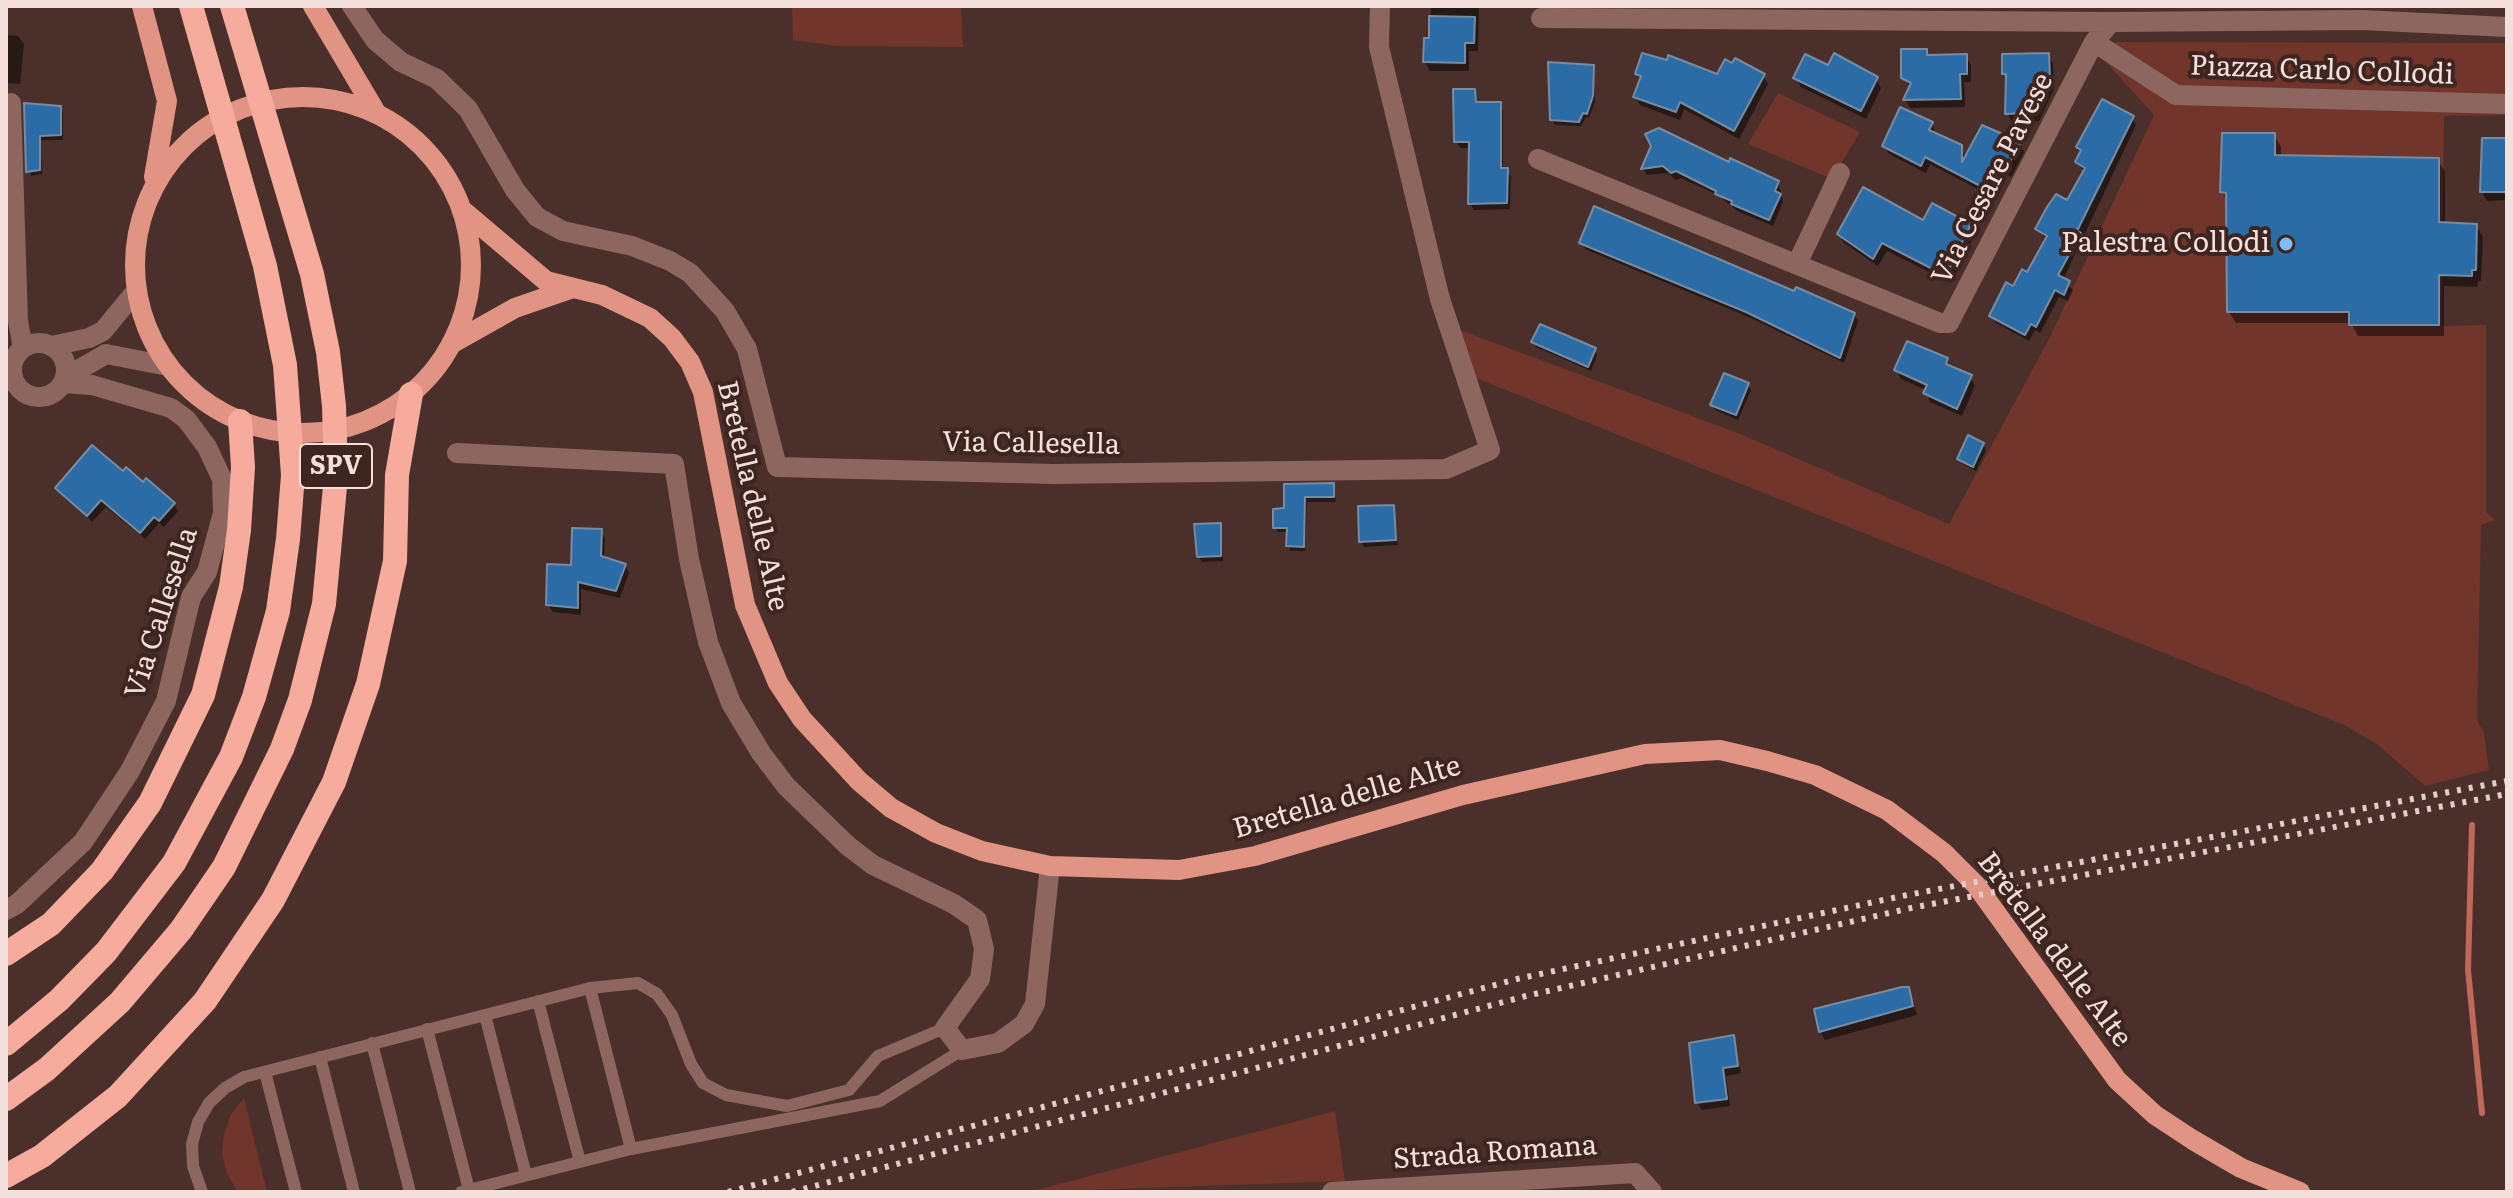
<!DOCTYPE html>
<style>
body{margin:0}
#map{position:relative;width:2513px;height:1198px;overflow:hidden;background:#4a2f2a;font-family:Literata,serif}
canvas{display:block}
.frame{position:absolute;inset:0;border:8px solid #f3e0dd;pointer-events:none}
</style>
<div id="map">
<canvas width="2513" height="1198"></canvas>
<div class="frame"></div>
</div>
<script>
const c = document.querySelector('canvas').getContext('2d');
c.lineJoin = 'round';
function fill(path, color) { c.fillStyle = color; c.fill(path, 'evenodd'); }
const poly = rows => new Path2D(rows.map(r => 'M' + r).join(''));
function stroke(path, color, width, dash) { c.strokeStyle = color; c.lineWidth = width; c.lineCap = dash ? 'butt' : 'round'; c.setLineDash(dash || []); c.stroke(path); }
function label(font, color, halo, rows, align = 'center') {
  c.font = font + ' Literata,serif'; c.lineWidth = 8; c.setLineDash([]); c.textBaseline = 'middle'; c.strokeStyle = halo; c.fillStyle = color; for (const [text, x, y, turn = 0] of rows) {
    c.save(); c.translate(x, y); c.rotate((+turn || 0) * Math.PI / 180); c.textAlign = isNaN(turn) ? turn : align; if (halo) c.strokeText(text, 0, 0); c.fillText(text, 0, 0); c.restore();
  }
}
fill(poly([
 [792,6,961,6,963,47,837,46,793,40],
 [2116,42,2507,43,2507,115,2444,116,2442,326,2486,325,2486,512,2495,520,2481,525,2477,720,2484,733,2489,770,2425,786,2377,744,2344,725,1471,376,1457,329,1738,433,1949,524,2049,339,2154,115,2104,60],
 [1778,93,1860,132,1832,179,1748,144],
 [244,1098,267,1192,238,1192,227,1174,222,1154,224,1134,231,1114],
 [1335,1111,1345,1181,1029,1192]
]), '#71352b');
fill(poly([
 [1431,6,1479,6,1478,51,1469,51,1469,71,1430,71,1425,62,1431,40],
 [6,35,18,36,24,44,20,84,6,83],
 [1926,51,1929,57,1966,56,1971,65,1971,82,1964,82,1965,107,1910,108,1905,99,1911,88,1903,77],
 [2048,55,2053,64,2054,89,2039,121,2012,122,2007,113,2008,80,2004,74],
 [1593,66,1595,102,1589,118,1586,117,1581,126,1555,125,1552,120],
 [1829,67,1876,79,1881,88,1866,119,1801,87,1795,78],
 [1637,74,1763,76,1768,84,1739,139,1684,109,1680,120,1640,105,1635,96,1641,81],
 [1474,91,1478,104,1499,104,1503,111,1503,170,1511,176,1510,209,1474,210,1470,203,1471,148,1460,148,1456,141],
 [26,105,60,108,63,113,63,140,41,140,42,174,31,176],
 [2132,117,2136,125,2063,280,2073,290,2068,301,2059,297,2040,333,2035,330,2029,341,1996,323,1991,316,2028,274,2047,240,2037,229,2067,203,2085,172,2077,162,2082,153,2078,147],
 [1932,124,1936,135,1960,147,1966,158,2019,143,2024,152,2011,177,2006,174,1991,196,1930,164,1926,173,1889,154,1884,146],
 [2274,135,2281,147,2281,157,2438,160,2445,172,2445,225,2476,226,2483,237,2481,281,2478,281,2477,287,2444,286,2444,336,2358,336,2351,323,2236,323,2229,312,2228,203,2222,192],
 [2507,140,2507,200,2487,201,2482,192],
 [1653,145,1730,165,1778,182,1783,202,1773,226,1737,211,1718,195,1681,178,1676,180,1668,173,1647,175,1643,169],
 [1924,223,1970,225,1975,234,1951,283,1887,251,1878,266,1844,243,1839,234],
 [1581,242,1795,294,1854,314,1858,321,1844,363,1751,318,1585,249],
 [1533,342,1594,349,1597,355,1591,371,1536,347],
 [1947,360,1952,369,1970,377,1975,386,1962,416,1930,402,1926,390,1901,379,1896,370],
 [1748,384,1751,390,1738,420,1715,410,1712,405],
 [1983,444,1986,450,1976,471,1962,464,1959,459],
 [123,474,173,504,178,511,164,527,159,523,145,539,106,507,92,522,58,488],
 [1333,485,1336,502,1307,502,1305,551,1290,551,1289,532,1278,532,1275,527,1286,510,1286,486],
 [1393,507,1398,545,1364,547,1361,541],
 [1220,525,1223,561,1202,562,1199,557],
 [601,531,605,538,604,560,625,565,629,573,620,598,581,589,581,615,553,612,548,605],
 [1908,989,1917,1015,1825,1040,1820,1031],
 [1733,1038,1741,1073,1726,1076,1730,1106,1702,1110,1697,1103]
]), '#0007');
stroke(poly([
 [2472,825,2468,970,2482,1113]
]), '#c06959', 6);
const building = poly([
 [1429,16,1475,17,1474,43,1465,43,1465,63,1423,62,1424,38,1429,38,1429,16],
 [1901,49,1927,49,1927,55,1967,54,1967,74,1960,74,1961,99,1903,100,1911,83,1901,78,1901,49],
 [1642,53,1667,60,1668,55,1717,74,1725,59,1732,63,1735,58,1765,74,1734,131,1680,102,1676,112,1633,97,1641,76,1635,74,1642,53],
 [1834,53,1878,77,1861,111,1793,78,1805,54,1828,65,1834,53],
 [2049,53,2050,79,2034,113,2005,114,2006,74,2002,74,2002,54,2049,53],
 [1548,62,1594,65,1593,96,1587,114,1583,113,1579,122,1550,120,1548,62],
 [1453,89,1475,89,1476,102,1501,102,1501,168,1508,168,1507,203,1468,204,1469,142,1454,142,1453,89],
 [2102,99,2134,116,2077,231,2081,233,2058,275,2070,281,2064,295,2055,290,2036,327,2031,324,2025,335,1989,316,2006,282,2013,286,2022,269,2027,272,2047,236,2035,229,2047,207,2056,194,2067,200,2085,168,2075,162,2081,150,2076,147,2102,99],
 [24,103,61,106,61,135,40,136,40,170,26,172,24,103],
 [1900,107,1933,122,1929,130,1962,145,1962,162,1982,125,2021,142,2006,169,2001,166,1986,189,1925,157,1921,166,1882,146,1900,107],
 [1659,128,1729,162,1730,158,1779,181,1775,191,1781,194,1769,220,1731,204,1732,201,1715,194,1716,191,1676,171,1671,173,1663,166,1641,169,1651,146,1645,134,1659,128],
 [2222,133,2275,133,2275,155,2439,158,2439,222,2477,224,2476,270,2472,270,2472,276,2439,275,2439,325,2349,325,2349,312,2227,312,2226,193,2220,192,2222,133],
 [2482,138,2507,138,2507,192,2480,192,2482,138],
 [1863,187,1923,220,1932,203,1971,224,1946,276,1882,243,1873,259,1837,234,1863,187],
 [1594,206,1794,291,1796,287,1855,313,1840,358,1746,312,1579,243,1594,206],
 [1540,324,1596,348,1588,367,1531,342,1540,324],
 [1907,341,1948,358,1946,364,1972,375,1957,409,1923,393,1927,385,1894,370,1907,341],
 [1724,373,1749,383,1736,415,1710,405,1724,373],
 [1968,435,1984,443,1973,467,1957,459,1968,435],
 [92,445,123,471,126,467,143,482,146,478,175,503,159,521,154,517,140,533,101,500,87,516,55,488,92,445],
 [1334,483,1334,497,1305,497,1304,547,1286,546,1287,528,1273,528,1273,509,1284,508,1284,484,1334,483],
 [1394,505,1396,540,1359,542,1358,506,1394,505],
 [1221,523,1221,556,1197,557,1194,524,1221,523],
 [572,528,602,529,601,556,626,564,616,591,578,582,578,608,546,605,547,564,571,565,572,528],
 [1902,987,1909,987,1913,1006,1819,1032,1814,1009,1902,987],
 [1734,1035,1738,1066,1723,1068,1727,1099,1695,1103,1689,1043,1734,1035]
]);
fill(building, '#2b6ca7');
stroke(building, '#768ca2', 2);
stroke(poly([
 [590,988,631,1149],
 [538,1001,580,1162],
 [485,1015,526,1175],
 [427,1029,469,1190],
 [372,1043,410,1192],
 [320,1057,354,1192],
 [265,1072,296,1192],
 [202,1192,193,1166,192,1144,198,1122,209,1103,225,1088,244,1077,590,988,638,983,657,994,672,1015,691,1064,703,1083,726,1095,787,1106,849,1090,878,1056,945,1028],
 [461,1192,631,1149,880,1101,962,1050]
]), '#8d675f', 12);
stroke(poly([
 [352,6,375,40,401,62,437,79,468,109,515,190,537,217,563,231,632,246,670,261,690,273,725,311,747,349,777,467,1053,474,1446,469,1490,450,1440,299,1379,47,1380,6],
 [1541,18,2111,22],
 [2507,27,2362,20,2111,22,2094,42,2176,95,2507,104],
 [11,103,18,321,23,348],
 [1538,159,1940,323,1949,323,2094,42],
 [1797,264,1840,173],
 '12 370a27 27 0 1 1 54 0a27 27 0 1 1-54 0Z',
 [52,346,89,338,103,331,136,291],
 [66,377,106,354,168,366],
 [457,453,674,464,689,559,708,642,731,703,761,753,786,786,848,846,873,865,954,904,977,920,984,949,980,979,945,1028,962,1050,998,1043,1024,1024,1035,1004,1050,866],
 [6,910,17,904,83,842,130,771,166,701,191,597,207,572,223,513,222,479,207,447,186,419,171,408,92,385,63,383],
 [1332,1192,1635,1173,1652,1192]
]), '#8d675f', 20);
stroke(poly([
 [142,6,167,101,154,177],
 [313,6,377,114],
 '135 265a168 168 0 1 1 336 0a168 168 0 1 1-336 0Z',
 [461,209,546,281,602,295,650,318,672,338,690,362,703,392,745,605,778,683,802,719,859,781,891,808,936,833,982,851,1050,866,1179,870,1255,856,1463,795,1645,754,1720,750,1767,761,1815,775,1887,810,1944,853,1976,885,2117,1080,2155,1115,2193,1140,2241,1168,2300,1192],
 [451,344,515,308,570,289]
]), '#e29484', 20);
stroke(poly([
 [6,954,51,924,102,871,150,803,203,695,231,587,239,530,243,467,240,421],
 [6,1044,59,1000,106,952,174,863,231,757,254,697,278,611,288,539,293,475,285,365,265,266,191,6],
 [6,1099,47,1069,120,1002,181,930,224,867,282,749,300,700,324,604,336,476,334,406,328,352,312,274,232,6],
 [6,1176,42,1156,118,1096,205,1001,273,900,334,782,368,684,395,561,397,475,411,394]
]), '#f7ab9d', 24);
stroke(poly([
 [728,1192,1517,979,1902,896,2507,781],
 [792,1192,1526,996,1911,908,2507,794]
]), '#e0ccc9', 6, [4, 8]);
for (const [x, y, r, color] of [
 [2286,244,8,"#80bdfa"]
]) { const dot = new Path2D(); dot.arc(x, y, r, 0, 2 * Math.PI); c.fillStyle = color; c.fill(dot); stroke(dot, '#3f2520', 3); }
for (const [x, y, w] of [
 [336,466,72]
]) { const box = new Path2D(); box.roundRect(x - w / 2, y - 22, w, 44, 6); c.fillStyle = '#3f2520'; c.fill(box); stroke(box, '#f3e0dd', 2); }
label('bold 26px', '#f3e0dd', null, [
 ["SPV",336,466]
]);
label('28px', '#f3e0dd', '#3f2520', [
 ["Piazza Carlo Collodi",2322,71,2],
 ["Via Cesare Pavese",1993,179,-63],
 ["Via Callesella",1031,444,1],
 ["Bretella delle Alte",752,496,77],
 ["Via Callesella",162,613,-72],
 ["Bretella delle Alte",1347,798,-16],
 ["Bretella delle Alte",2054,950,53],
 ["Strada Romana",1495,1153,-4]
]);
label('28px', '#f3e0dd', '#3f2520', [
 ["Palestra Collodi",2270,244]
], 'right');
</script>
